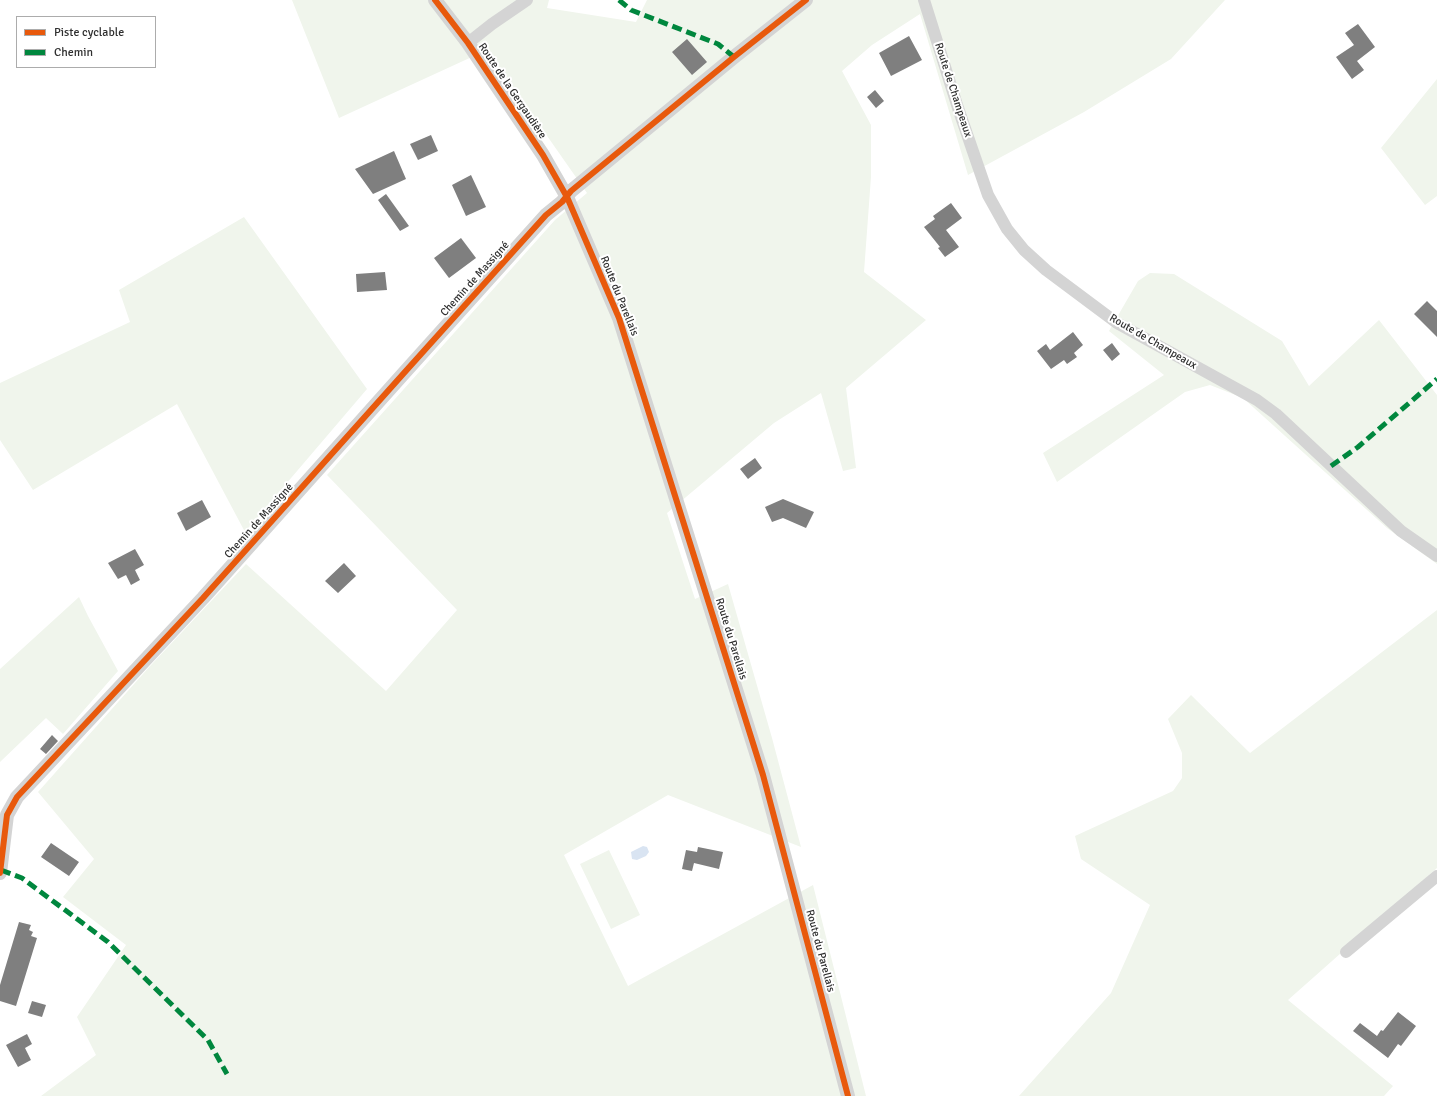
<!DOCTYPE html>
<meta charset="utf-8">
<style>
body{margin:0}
#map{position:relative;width:1437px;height:1096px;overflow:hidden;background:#fff;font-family:Signika,sans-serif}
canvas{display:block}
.legend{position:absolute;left:16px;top:16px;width:140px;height:52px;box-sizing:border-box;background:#fff;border:1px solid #acacac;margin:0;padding:5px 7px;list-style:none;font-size:12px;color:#2f2f2f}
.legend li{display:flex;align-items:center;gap:8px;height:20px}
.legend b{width:20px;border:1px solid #acacac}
</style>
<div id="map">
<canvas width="1437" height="1096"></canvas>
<ul class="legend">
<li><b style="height:5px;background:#e8590c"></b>Piste cyclable</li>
<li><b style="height:5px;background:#00873e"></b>Chemin</li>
</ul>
</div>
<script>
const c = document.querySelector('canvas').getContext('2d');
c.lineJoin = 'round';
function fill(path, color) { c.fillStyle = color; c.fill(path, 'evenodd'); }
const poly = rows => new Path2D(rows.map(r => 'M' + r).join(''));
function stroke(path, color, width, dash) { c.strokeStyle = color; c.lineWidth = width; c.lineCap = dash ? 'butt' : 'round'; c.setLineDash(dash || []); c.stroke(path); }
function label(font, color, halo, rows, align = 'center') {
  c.font = font + ' Signika,sans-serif'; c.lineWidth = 4; c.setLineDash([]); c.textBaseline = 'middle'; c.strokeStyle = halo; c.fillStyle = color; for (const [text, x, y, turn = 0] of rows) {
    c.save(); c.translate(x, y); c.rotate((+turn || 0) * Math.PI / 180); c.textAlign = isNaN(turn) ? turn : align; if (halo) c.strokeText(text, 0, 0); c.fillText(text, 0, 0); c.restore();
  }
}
fill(poly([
 [292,0,549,0,547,8,636,22,647,0,1225,0,1171,59,1084,112,968,175,920,14,872,45,842,71,871,125,871,177,864,272,926,320,846,388,856,468,843,471,821,393,774,423,667,513,695,599,728,584,772,738,801,847,668,795,564,855,628,986,813,885,866,1096,41,1096,96,1055,77,1017,126,945,63,897,94,859,38,792,151,665,246,564,386,691,457,610,327,475,555,220,587,193,487,50,339,118],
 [1437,79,1437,196,1425,205,1381,148],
 [244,217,367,389,245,532,177,404,33,490,0,440,0,383,130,322,119,290],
 [1150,273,1174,274,1282,341,1309,386,1379,320,1437,395,1437,564,1387,528,1243,398,1210,385,1185,392,1057,482,1043,453,1164,375,1109,331,1138,281],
 [79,597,88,616,118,671,63,734,46,718,0,762,0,669],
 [1437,610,1437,868,1288,1000,1393,1086,1384,1096,1019,1096,1111,993,1150,905,1081,859,1075,836,1173,791,1182,778,1182,753,1168,719,1191,695,1250,753],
 [609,850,640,915,611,929,580,864]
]), '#f0f5ec');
fill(poly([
 [643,846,647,847,649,852,646,856,637,860,632,859,631,852]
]), '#d9e4f2');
fill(poly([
 [1358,24,1375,47,1357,61,1364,70,1352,79,1336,57,1354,45,1345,33],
 [909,36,922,60,891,76,879,53],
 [687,39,707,62,692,75,672,52],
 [875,90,884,101,876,108,867,97],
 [431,135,438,151,418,160,410,144],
 [394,151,406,179,373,194,355,169],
 [471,175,486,207,466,216,452,185],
 [386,194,409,226,400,231,378,200],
 [951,203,962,218,946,230,959,247,945,257,938,248,940,247,924,227,935,219,933,216],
 [461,238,476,258,449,278,434,258],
 [385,272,387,290,357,292,356,274],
 [1427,301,1437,311,1437,337,1414,314],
 [1073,332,1083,345,1074,353,1077,357,1067,364,1064,360,1051,369,1037,351,1046,344,1050,350],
 [1112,343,1120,354,1112,361,1103,350],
 [755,458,762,468,748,479,740,469],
 [783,499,814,512,806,528,783,518,772,522,765,507],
 [202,500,211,517,186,531,177,513],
 [135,549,144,565,135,570,140,580,131,585,126,575,118,579,108,563],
 [344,563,356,576,338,593,325,581],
 [52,735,58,741,46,754,40,749],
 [51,843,79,862,69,876,41,857],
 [698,847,723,852,719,869,694,863,692,871,682,869,686,850,697,852],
 [19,922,31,925,29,930,33,932,31,936,37,938,16,1006,0,1001,0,985],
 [32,1001,46,1005,42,1017,28,1013],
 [1398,1012,1416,1026,1401,1046,1398,1044,1388,1058,1353,1031,1360,1023,1377,1036,1381,1030,1383,1031],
 [27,1034,32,1044,25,1048,31,1060,18,1067,6,1045]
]), '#7f7f7f');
stroke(poly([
 [924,0,958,108,988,195,1007,229,1024,250,1046,270,1117,323,1257,400,1276,414,1401,531,1437,556],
 [468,43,492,24,527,0],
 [1346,952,1437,876]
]), '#d4d4d4', 12);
stroke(poly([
 [435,0,468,43,543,155,567,197,619,318,763,775,848,1096],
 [0,873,7,815,17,797,203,598,404,373,546,215,562,202,571,191,734,57,806,0]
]), '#d4d4d4', 14);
stroke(poly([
 [619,0,631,10,718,44,734,57],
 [1331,466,1358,447,1437,379],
 [1,870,22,878,108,942,208,1040,227,1074]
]), '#00873e', 5, [10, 5]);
stroke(poly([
 [435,0,468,43,543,155,567,197,619,318,763,775,848,1096],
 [0,873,7,815,17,797,203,598,404,373,546,215,562,202,571,191,734,57,806,0]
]), '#e8590c', 6);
label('11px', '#2f2f2f', '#fff', [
 ["Route de Champeaux",953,90,72],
 ["Route de la Gergaudière",512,91,56],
 ["Chemin de Massigné",475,279,-48],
 ["Route du Parellais",619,296,68],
 ["Route de Champeaux",1153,342,30],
 ["Chemin de Massigné",259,521,-48],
 ["Route du Parellais",731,639,73],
 ["Route du Parellais",820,951,75]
]);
</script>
